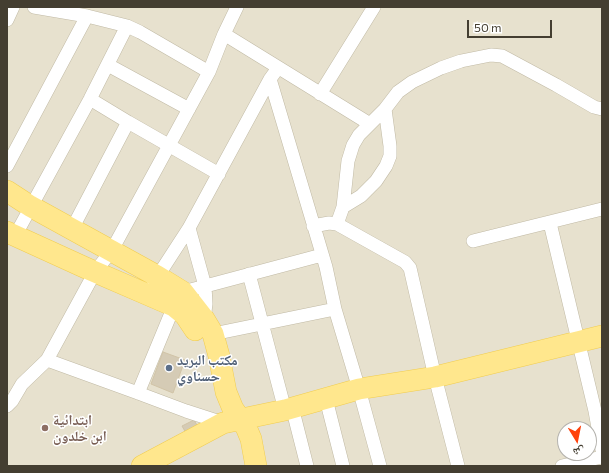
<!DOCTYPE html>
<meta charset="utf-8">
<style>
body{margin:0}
#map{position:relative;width:609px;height:473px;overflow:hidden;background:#f3efe0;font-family:Commissioner,"Noto Naskh Arabic",sans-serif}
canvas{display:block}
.frame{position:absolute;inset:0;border:8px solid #443e31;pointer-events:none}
.north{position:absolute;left:557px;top:421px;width:40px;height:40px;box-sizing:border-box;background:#fff;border:1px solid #b4b2ad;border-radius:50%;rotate:170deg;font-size:11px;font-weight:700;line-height:16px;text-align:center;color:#443e31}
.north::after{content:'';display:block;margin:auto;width:14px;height:18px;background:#ff420b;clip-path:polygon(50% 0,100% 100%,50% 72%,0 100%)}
.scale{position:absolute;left:467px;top:20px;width:85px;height:18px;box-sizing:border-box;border:2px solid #443e31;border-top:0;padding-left:5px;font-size:12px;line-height:14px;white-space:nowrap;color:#443e31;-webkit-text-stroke:3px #fff;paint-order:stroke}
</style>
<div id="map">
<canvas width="609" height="473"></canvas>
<div class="frame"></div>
<div class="north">ش</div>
<div class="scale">50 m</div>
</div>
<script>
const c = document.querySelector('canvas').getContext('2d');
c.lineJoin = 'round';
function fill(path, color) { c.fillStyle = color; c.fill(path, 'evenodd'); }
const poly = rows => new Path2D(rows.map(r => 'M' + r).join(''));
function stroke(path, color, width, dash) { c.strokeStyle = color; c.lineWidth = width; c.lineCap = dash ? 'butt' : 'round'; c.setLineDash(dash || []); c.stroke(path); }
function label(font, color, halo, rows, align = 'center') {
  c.font = font + ' Commissioner,"Noto Naskh Arabic",sans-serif'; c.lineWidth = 3; c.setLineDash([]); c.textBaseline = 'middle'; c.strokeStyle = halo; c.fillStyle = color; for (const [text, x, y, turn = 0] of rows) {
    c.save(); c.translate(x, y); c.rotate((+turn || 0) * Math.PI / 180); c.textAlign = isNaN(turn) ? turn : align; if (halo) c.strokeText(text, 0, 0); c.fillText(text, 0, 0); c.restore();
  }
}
fill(poly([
 [7,7,602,7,602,466,7,466],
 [565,429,589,429,589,453,565,453]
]), '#e7e1ce');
const building = poly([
 [163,352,185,360,173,393,151,384,163,352],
 [194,420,198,427,186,433,182,426,194,420]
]);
fill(building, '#d5cbb5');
stroke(building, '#d1c4a7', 1);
const minor = poly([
 [34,7,87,16,127,26,140,32,209,72],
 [7,20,13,7],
 [224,34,370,124],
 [108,65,189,109],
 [270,79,326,267,335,309,359,389,380,466],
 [320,94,374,7],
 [90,99,128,122,219,174],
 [7,166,87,16],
 [343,207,361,196,376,181,386,166,390,156,390,146,385,109],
 [550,223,595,411,602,450],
 [337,224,343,207,348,161,353,145,359,135,385,109,398,92,412,82,441,68,461,61,491,55,502,56,556,85,594,107,602,109],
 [313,226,329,223,337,224,396,257,405,262,410,268,435,377,458,466],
 [189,228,205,286,206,304,204,319],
 [72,229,128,122],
 [15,236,90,99,127,26],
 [473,241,602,209],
 [249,274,285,410],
 [154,282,189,228,270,79,278,68],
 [213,334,335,309],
 [47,360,138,393,186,411,223,423],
 [138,393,174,306,183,292,322,255],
 [326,399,343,466],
 [7,406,12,401,22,384,47,360,95,272,112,250,209,72,224,34,237,7],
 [292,407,307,466],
 [562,466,602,457]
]);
const primary = poly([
 [7,191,30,206,157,276,183,292,204,319,213,334,219,356,226,392,233,409,246,427,251,439,256,466],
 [7,232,86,268,174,306,185,315,195,330],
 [142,466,223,423,285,410,359,389,435,377,602,336]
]);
stroke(minor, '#c1baa5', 14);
stroke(primary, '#f1cd50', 22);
stroke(minor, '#fff', 13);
stroke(primary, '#ffe78d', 21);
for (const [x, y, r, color] of [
 [169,368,4,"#5c6f8a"],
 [45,428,4,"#8d6e63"]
]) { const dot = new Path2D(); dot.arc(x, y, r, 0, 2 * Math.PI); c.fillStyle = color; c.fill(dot); stroke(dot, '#fff', 1.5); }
label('bold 14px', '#4e5e75', '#fff', [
 ["مكتب البريد",177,360],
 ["حسناوي",177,376]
], 'left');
label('bold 14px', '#785e54', '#fff', [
 ["ابتدائية",53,420],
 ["ابن خلدون",53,436]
], 'left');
</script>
